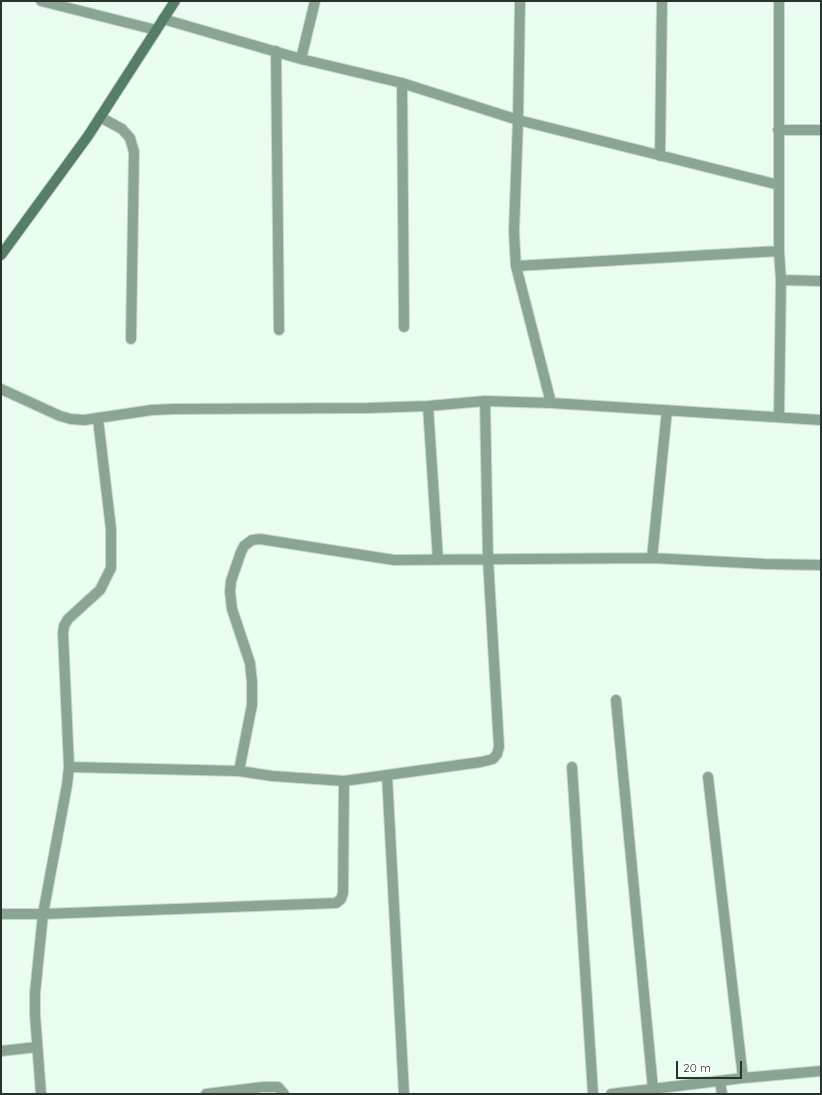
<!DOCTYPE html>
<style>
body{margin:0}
#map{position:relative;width:822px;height:1095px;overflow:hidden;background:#e9fef0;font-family:Quicksand,sans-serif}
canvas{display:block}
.frame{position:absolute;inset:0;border:2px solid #2a322d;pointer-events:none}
.scale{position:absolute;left:676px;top:1061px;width:66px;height:18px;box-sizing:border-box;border:2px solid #2a322d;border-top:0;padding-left:5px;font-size:12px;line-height:14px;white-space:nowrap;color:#2a322d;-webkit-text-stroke:3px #fff;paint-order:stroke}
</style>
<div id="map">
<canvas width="822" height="1095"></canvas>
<div class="frame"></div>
<div class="scale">20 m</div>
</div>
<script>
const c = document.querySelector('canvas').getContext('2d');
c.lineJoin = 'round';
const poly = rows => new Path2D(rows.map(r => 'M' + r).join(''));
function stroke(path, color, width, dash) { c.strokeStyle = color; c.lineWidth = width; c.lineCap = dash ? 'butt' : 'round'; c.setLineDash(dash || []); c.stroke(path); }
const street = poly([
 [41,1,156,30],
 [520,1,518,120,514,231,515,251,516,266,551,403],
 [163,19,301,59,402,83,518,120,779,185],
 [276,51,279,330],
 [301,59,315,1],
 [402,83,404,327],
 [100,117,122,129,130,138,134,152,131,339],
 [778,130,821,130],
 [660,156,662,1],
 [516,266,779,251],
 [781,280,821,281],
 [1,389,60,416,71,419,84,420,152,410,174,409,368,408,428,406,485,401,551,403,821,420],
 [428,406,438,560],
 [779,416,781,280,779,251,779,1],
 [652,558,667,410],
 [616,700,653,1089],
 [69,767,239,771,272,776,344,781,481,762,493,759,497,754,499,747,488,559,485,401],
 [572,767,593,1094],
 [239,771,252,705,252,682,250,663,232,609,230,592,231,581,241,552,244,546,252,540,260,539,394,560,652,558,765,564,821,565],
 [387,775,404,1094],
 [708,777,743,1078],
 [1,914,43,914,336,903,341,899,343,893,344,781],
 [1,1051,37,1047],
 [720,1081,722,1094],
 [41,1094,35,1015,35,993,43,914,67,785,69,767,63,633,64,626,68,619,100,590,111,568,111,529,98,419],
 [206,1094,263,1087,278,1087,284,1094],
 [611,1094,743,1078,821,1071]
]);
const secondary = poly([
 [1,255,88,136,175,1]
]);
stroke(street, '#c7d9cd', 12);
stroke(secondary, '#c7d9cd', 12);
stroke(street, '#8ba594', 10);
stroke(secondary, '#567d65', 10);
</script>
